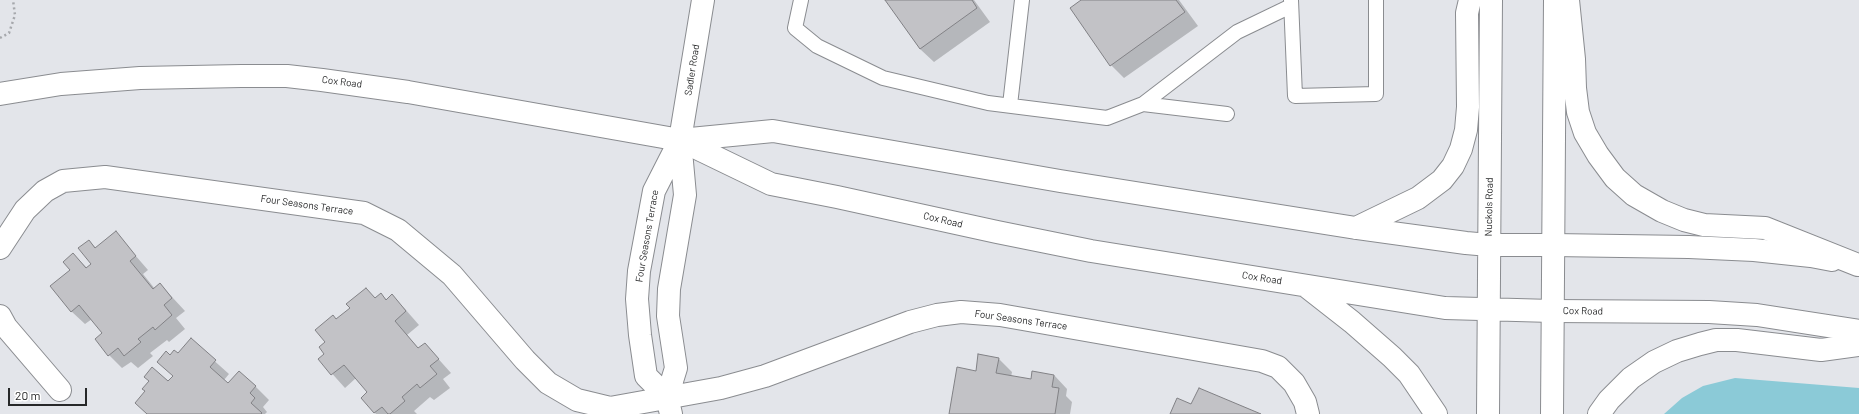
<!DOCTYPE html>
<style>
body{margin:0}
#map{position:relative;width:1859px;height:414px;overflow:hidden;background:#e3e5ea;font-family:Barlow,sans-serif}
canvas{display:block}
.scale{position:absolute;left:8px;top:388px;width:79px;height:18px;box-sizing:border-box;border:2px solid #272829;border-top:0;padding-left:5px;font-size:12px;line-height:14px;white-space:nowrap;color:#272829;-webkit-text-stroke:3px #fff;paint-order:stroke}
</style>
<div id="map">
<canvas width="1859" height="414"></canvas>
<div class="scale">20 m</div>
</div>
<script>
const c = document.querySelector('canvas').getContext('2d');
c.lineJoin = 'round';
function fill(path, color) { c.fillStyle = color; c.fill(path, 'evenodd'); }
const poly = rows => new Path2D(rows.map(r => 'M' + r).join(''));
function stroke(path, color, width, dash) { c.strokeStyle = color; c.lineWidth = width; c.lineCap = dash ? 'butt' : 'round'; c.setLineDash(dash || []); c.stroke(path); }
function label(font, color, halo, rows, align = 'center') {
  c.font = font + ' Barlow,sans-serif'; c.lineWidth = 3; c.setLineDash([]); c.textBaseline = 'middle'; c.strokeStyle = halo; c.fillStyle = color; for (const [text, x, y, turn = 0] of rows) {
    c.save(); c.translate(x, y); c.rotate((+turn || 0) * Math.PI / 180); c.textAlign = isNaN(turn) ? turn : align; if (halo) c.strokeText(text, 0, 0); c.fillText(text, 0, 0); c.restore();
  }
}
fill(poly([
 [1735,378,1859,388,1859,414,1664,414,1682,398,1703,386]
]), '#8bcad7');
fill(poly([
 [886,0,974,0,990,22,934,62,920,49],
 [1082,0,1179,0,1198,26,1124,78,1111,65],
 [115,232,148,270,143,274,155,289,160,284,185,311,176,318,185,329,169,342,167,340,150,353,153,356,138,368,131,362,122,368,109,355,103,333,92,319,85,324,71,311,71,270,73,254,87,268,93,264,89,241,96,248],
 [381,294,387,300,392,296,405,309,419,325,407,335,419,349,425,344,451,373,443,379,450,388,434,400,430,397,414,411,417,414,376,414,362,398,369,392,356,378,345,388,319,359,326,354,327,343,336,320],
 [191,340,229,374,224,380,228,384,255,386,269,400,263,407,267,412,265,414,147,414,174,376,170,356,178,355],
 [999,359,1012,372,1011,377,1032,380,1054,375,1067,389,1066,396,1072,402,1070,414,950,414,976,372]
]), '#0003');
const building = poly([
 [885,0,972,0,977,8,920,49,885,0],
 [1081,0,1176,0,1185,12,1110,66,1070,8,1081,0],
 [116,231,136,256,130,261,153,289,160,283,172,298,164,305,172,315,155,330,153,327,138,339,141,342,124,356,118,348,108,356,95,339,102,333,79,305,71,312,50,286,70,270,63,262,73,253,86,268,91,264,78,248,89,240,95,248,116,231],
 [366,288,375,298,381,293,386,300,392,294,406,311,395,321,418,348,425,343,439,359,430,366,437,374,420,388,417,384,402,397,405,401,390,414,388,414,382,407,374,413,361,398,367,392,344,365,331,375,318,359,324,354,319,347,325,342,315,330,333,315,336,319,350,308,346,304,366,288],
 [191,338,216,360,210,367,228,383,239,371,256,386,250,393,255,398,251,403,262,413,261,414,147,414,135,403,145,391,142,389,149,381,144,377,152,367,168,381,173,376,157,362,166,351,170,355,174,350,178,353,191,338],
 [978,354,999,358,996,373,1031,379,1032,371,1054,375,1052,387,1059,388,1055,414,949,414,957,367,976,371,978,354],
 [1199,388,1261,414,1170,414,1177,398,1191,404,1199,388]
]);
fill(building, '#c2c2c6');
stroke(building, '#818185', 1);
const service = poly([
 [801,0,795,28,817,46,883,78,988,103,1107,118,1143,104,1237,32,1291,6],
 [1291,0,1295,96,1376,94,1376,0],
 [1143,104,1227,114],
 [1010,105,1022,0]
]);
const minor = poly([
 [1553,245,1689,247,1754,250,1811,256,1832,260],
 [0,248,25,210,45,191,63,181,105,177,364,213,398,230,452,275,525,360,548,383,577,400,610,408,721,388,765,376,910,322,937,315,961,312,1000,315,1262,361,1278,367,1294,383,1305,402,1308,414],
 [1552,311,1709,312,1757,315,1859,331],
 [0,316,6,327,60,390],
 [667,397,646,376,640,335,637,299,639,271,654,191,680,140],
 [671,414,667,397,676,368,668,316,669,289,685,195,680,140]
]);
const tertiary = poly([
 [680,140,703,0]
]);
const secondary = poly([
 [1568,0,1574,59,1575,88,1578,112,1585,133,1598,155,1615,178,1634,195,1662,211,1684,220,1704,225,1765,228,1858,265],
 [0,94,61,84,140,78,241,76,287,76,322,80,408,92,680,140,773,131,1060,181,1356,228,1466,243,1489,245,1553,245],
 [680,140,771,184,837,197,997,232,1091,251,1445,308,1552,311],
 [1356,228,1418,198,1442,180,1453,166,1461,149,1466,130,1468,107,1467,13,1470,0],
 [1306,286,1352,322,1392,357,1409,374,1436,414],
 [1488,414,1491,0],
 [1552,414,1555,0],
 [1599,414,1609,400,1631,378,1654,362,1677,351,1700,344,1716,340,1737,340,1821,350,1859,345]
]);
stroke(service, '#8a8c90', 16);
stroke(minor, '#8a8c90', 24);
stroke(tertiary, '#8a8c90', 24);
stroke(secondary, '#8a8c90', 24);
stroke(poly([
 [0,38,9,33,15,15,13,0]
]), '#a6a8ac', 2.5, [2, 3]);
stroke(service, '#fff', 14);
stroke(minor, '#fff', 22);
stroke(tertiary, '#fff', 22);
stroke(secondary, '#fff', 22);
label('10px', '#272829', '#fff', [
 ["Sadler Road",692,70,-81],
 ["Cox Road",342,82,7],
 ["Four Seasons Terrace",307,205,8],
 ["Nuckols Road",1489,207,-89],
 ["Cox Road",943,220,13],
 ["Four Seasons Terrace",647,236,-80],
 ["Cox Road",1262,278,9],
 ["Cox Road",1583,311,1],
 ["Four Seasons Terrace",1021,320,8]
]);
</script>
